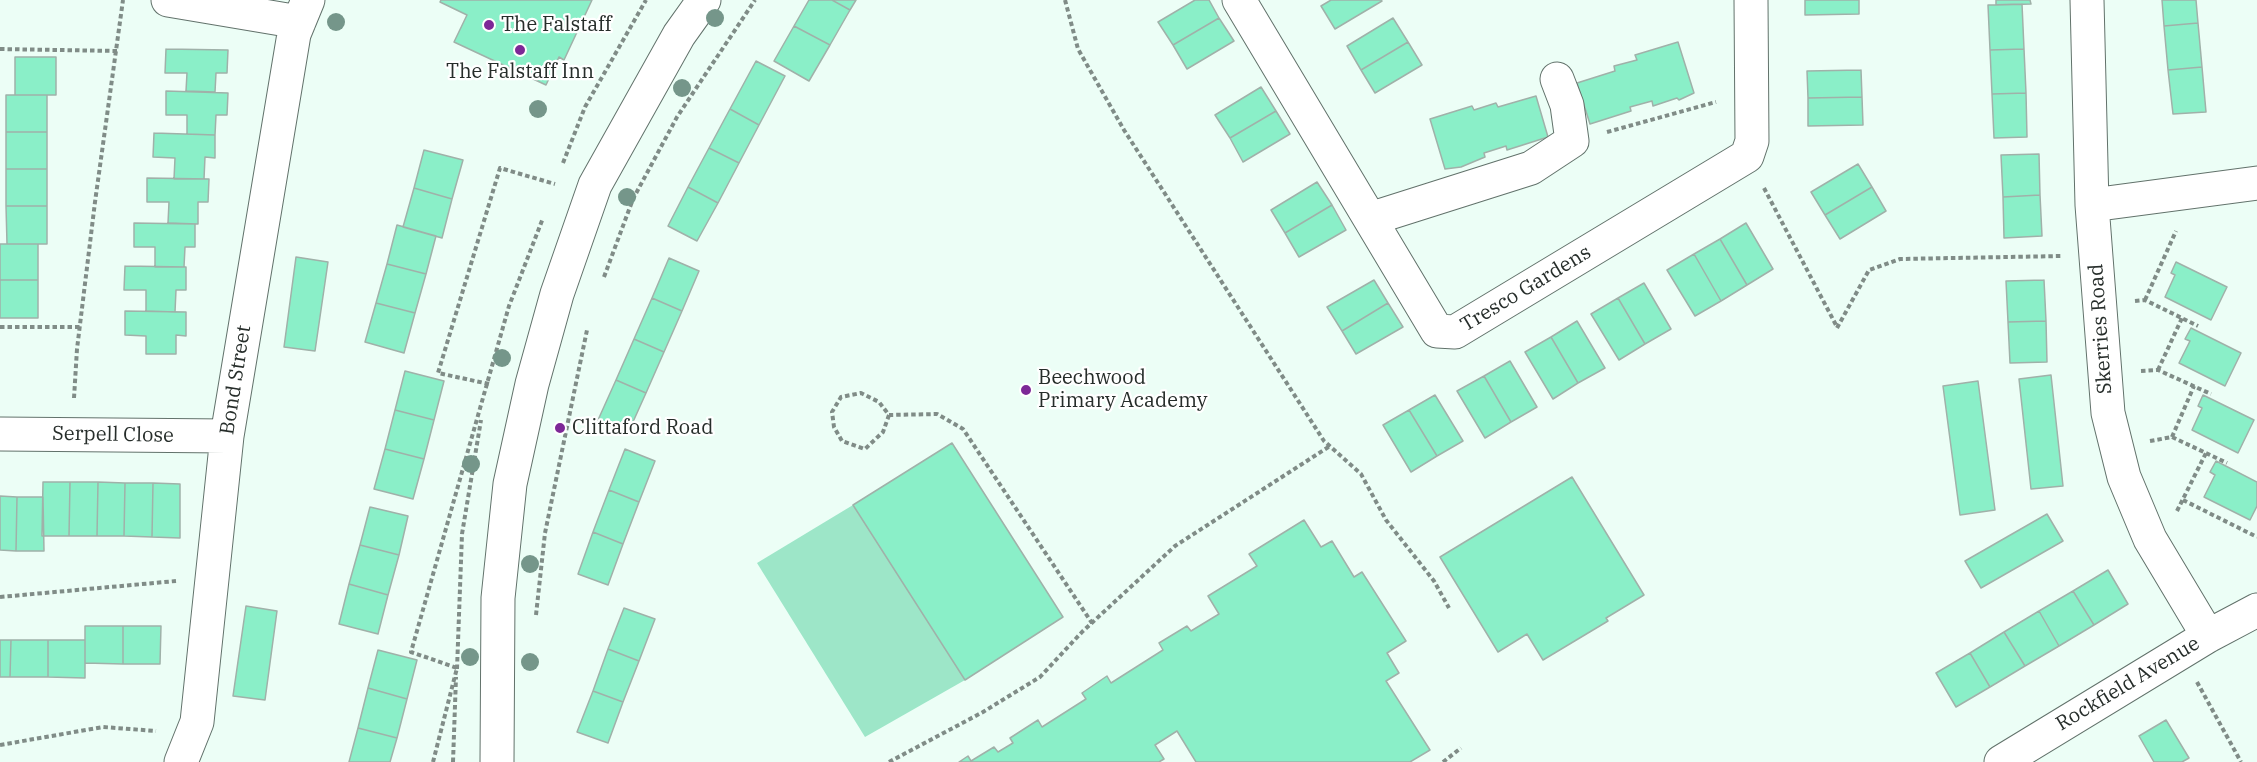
<!DOCTYPE html>
<style>
body{margin:0}
canvas{display:block;background:#ecfef6}
</style>
<canvas width="2257" height="762"></canvas>
<script>
const c = document.querySelector('canvas').getContext('2d');
c.lineJoin = 'round';
function fill(path, color) { c.fillStyle = color; c.fill(path, 'evenodd'); }
const poly = rows => new Path2D(rows.map(r => 'M' + r).join(''));
function stroke(path, color, width, dash) { c.strokeStyle = color; c.lineWidth = width; c.lineCap = dash ? 'butt' : 'round'; c.setLineDash(dash || []); c.stroke(path); }
function label(font, color, halo, rows, align = 'center') {
  c.font = font + ' "IBM Plex Serif",serif'; c.lineWidth = 4.5; c.setLineDash([]); c.textBaseline = 'middle'; c.strokeStyle = halo; c.fillStyle = color; for (const [text, x, y, turn = 0] of rows) {
    c.save(); c.translate(x, y); c.rotate((+turn || 0) * Math.PI / 180); c.textAlign = isNaN(turn) ? turn : align; if (halo) c.strokeText(text, 0, 0); c.fillText(text, 0, 0); c.restore();
  }
}
fill(poly([
 [853,505,965,680,865,737,757,563]
]), '#9de6c8');
const building = poly([
 [441,0,592,0,564,60,559,57,546,85,454,42,467,15,440,2,441,0],
 [809,0,832,0,850,10,830,45,794,26,809,0],
 [832,0,856,0,850,10,832,0],
 [1195,0,1209,0,1219,18,1173,45,1158,22,1195,0],
 [1331,0,1381,0,1382,1,1335,29,1321,6,1331,0],
 [1805,0,1859,0,1859,14,1805,15,1805,0],
 [1996,0,2030,0,2031,4,1996,5,1996,0],
 [2162,0,2196,0,2198,23,2164,26,2162,0],
 [2022,4,2024,49,1990,50,1988,5,2022,4],
 [1219,18,1234,41,1187,69,1173,45,1219,18],
 [1393,18,1408,42,1361,70,1347,46,1393,18],
 [2198,23,2202,67,2168,70,2164,26,2198,23],
 [794,26,830,45,809,81,774,61,794,26],
 [1408,42,1422,65,1375,93,1361,70,1408,42],
 [1678,42,1694,93,1679,100,1677,98,1653,106,1652,101,1630,107,1631,111,1590,124,1577,83,1615,71,1614,66,1637,60,1635,55,1678,42],
 [166,49,228,50,227,73,216,73,215,92,186,91,187,73,165,73,166,49],
 [2024,49,2026,93,1992,94,1990,50,2024,49],
 [15,57,56,57,56,95,15,95,15,57],
 [756,61,785,76,759,125,730,109,756,61],
 [2202,67,2206,112,2173,114,2168,70,2202,67],
 [1861,70,1862,97,1808,98,1807,71,1861,70],
 [1261,87,1276,111,1230,138,1215,115,1261,87],
 [166,91,228,93,227,115,216,115,215,135,187,134,187,115,166,115,166,91],
 [2026,93,2027,137,1994,138,1992,94,2026,93],
 [6,95,47,95,47,132,6,132,6,95],
 [1536,96,1548,137,1507,150,1506,146,1484,153,1485,157,1461,167,1445,169,1430,119,1472,106,1474,110,1496,103,1498,107,1536,96],
 [1862,97,1863,125,1808,126,1808,98,1862,97],
 [730,109,759,125,739,163,709,148,730,109],
 [1276,111,1290,134,1243,162,1230,138,1276,111],
 [6,132,47,132,47,169,6,169,6,132],
 [154,133,215,135,215,158,205,157,204,179,174,179,175,158,153,157,154,133],
 [709,148,739,163,718,203,688,187,709,148],
 [424,150,463,160,452,199,414,188,424,150],
 [2039,154,2040,195,2003,197,2001,155,2039,154],
 [1858,164,1872,187,1825,215,1811,192,1858,164],
 [6,169,47,169,47,206,6,206,6,169],
 [147,178,209,179,208,202,198,202,198,224,168,223,169,202,147,202,147,178],
 [1317,182,1332,205,1285,233,1271,210,1317,182],
 [688,187,718,203,697,241,668,226,688,187],
 [1872,187,1886,211,1840,239,1825,215,1872,187],
 [414,188,452,199,442,238,403,227,414,188],
 [2040,195,2042,236,2004,238,2003,197,2040,195],
 [1332,205,1346,230,1299,257,1285,233,1332,205],
 [6,206,47,206,47,244,7,244,6,206],
 [134,223,195,224,195,247,185,247,184,267,155,267,155,247,134,247,134,223],
 [1746,223,1773,269,1747,285,1720,239,1746,223],
 [397,225,436,236,426,274,387,264,397,225],
 [1720,239,1747,285,1721,301,1694,254,1720,239],
 [0,244,38,244,38,280,0,280,0,244],
 [1694,254,1721,301,1695,316,1667,270,1694,254],
 [296,257,328,262,315,351,284,347,296,257],
 [669,258,699,271,682,311,652,298,669,258],
 [2176,262,2227,287,2211,320,2165,297,2175,275,2171,273,2176,262],
 [387,264,426,274,415,313,376,303,387,264],
 [125,266,186,267,186,290,176,290,175,312,146,311,146,290,124,290,125,266],
 [0,280,38,280,38,318,0,318,0,280],
 [1374,280,1388,303,1342,331,1327,307,1374,280],
 [2044,280,2046,321,2008,322,2006,281,2044,280],
 [1644,283,1671,329,1645,344,1618,298,1644,283],
 [652,298,682,311,664,352,634,339,652,298],
 [1618,298,1645,344,1619,360,1591,314,1618,298],
 [376,303,415,313,404,353,365,342,376,303],
 [1388,303,1403,327,1356,354,1342,331,1388,303],
 [125,311,186,312,186,336,176,335,176,354,146,354,146,336,125,335,125,311],
 [1577,321,1605,368,1578,383,1551,337,1577,321],
 [2046,321,2047,362,2010,363,2008,322,2046,321],
 [2191,328,2241,353,2225,386,2179,363,2190,341,2185,339,2191,328],
 [1551,337,1578,383,1553,399,1525,352,1551,337],
 [634,339,664,352,646,393,616,380,634,339],
 [1510,361,1537,407,1511,422,1484,376,1510,361],
 [405,371,444,381,434,420,395,410,405,371],
 [2051,375,2063,486,2031,489,2019,379,2051,375],
 [1484,376,1511,422,1485,438,1457,391,1484,376],
 [616,380,646,393,628,433,598,420,616,380],
 [1978,381,1995,510,1960,515,1943,386,1978,381],
 [1435,395,1463,441,1437,456,1409,410,1435,395],
 [2203,395,2254,420,2238,453,2192,430,2202,408,2198,406,2203,395],
 [395,410,434,420,424,459,385,449,395,410],
 [1409,410,1437,456,1411,472,1383,425,1409,410],
 [952,443,1063,617,965,680,853,505,952,443],
 [385,449,424,459,413,499,374,489,385,449],
 [625,449,655,461,639,502,609,490,625,449],
 [2216,461,2257,482,2257,506,2250,520,2204,497,2215,475,2210,472,2216,461],
 [1572,477,1644,595,1606,618,1608,621,1543,660,1527,634,1498,652,1440,557,1572,477],
 [43,482,70,482,69,536,42,536,43,482],
 [70,482,98,482,97,536,69,536,70,482],
 [98,482,125,483,124,536,97,536,98,482],
 [125,483,153,483,152,537,124,536,125,483],
 [153,483,180,484,180,538,152,537,153,483],
 [609,490,639,502,623,544,593,532,609,490],
 [0,496,17,497,16,551,0,550,0,496],
 [17,497,43,497,44,551,16,551,17,497],
 [370,507,408,516,399,555,360,545,370,507],
 [2047,514,2063,541,1981,588,1965,561,2047,514],
 [1304,520,1321,547,1332,541,1354,577,1362,572,1406,641,1387,653,1399,673,1386,681,1430,750,1410,762,1196,762,1177,731,1155,745,1164,759,1159,762,959,762,968,756,971,761,994,747,998,752,1013,743,1010,738,1038,720,1042,727,1086,699,1082,693,1107,676,1111,683,1163,650,1159,643,1187,626,1191,631,1219,614,1208,596,1257,566,1249,554,1304,520],
 [593,532,623,544,608,585,578,574,593,532],
 [360,545,399,555,388,595,349,584,360,545],
 [2108,570,2128,604,2094,625,2073,591,2108,570],
 [349,584,388,595,378,634,339,624,349,584],
 [2073,591,2094,625,2059,646,2039,611,2073,591],
 [246,606,277,611,265,700,233,696,246,606],
 [624,608,655,619,639,661,608,649,624,608],
 [2039,611,2059,646,2025,666,2004,632,2039,611],
 [85,626,123,626,123,664,85,663,85,626],
 [123,626,161,626,160,664,123,664,123,626],
 [2004,632,2025,666,1990,687,1970,653,2004,632],
 [0,640,11,640,10,677,0,677,0,640],
 [11,640,48,640,48,677,10,677,11,640],
 [48,640,85,640,85,678,48,677,48,640],
 [608,649,639,661,623,702,593,691,608,649],
 [378,650,417,660,407,699,368,688,378,650],
 [1970,653,1990,687,1956,707,1936,673,1970,653],
 [368,688,407,699,397,738,358,728,368,688],
 [593,691,623,702,608,743,577,732,593,691],
 [2166,720,2189,758,2182,762,2154,762,2139,736,2166,720],
 [358,728,397,738,390,762,349,762,358,728]
]);
fill(building, '#8aefc8');
stroke(building, '#a0b1a9', 1.5);
const street = poly([
 [168,0,299,22],
 [1239,0,1437,331,1455,332,1747,156,1752,141,1751,0],
 [2087,0,2092,205,2108,413,2124,477,2150,539,2208,636],
 [2092,205,2257,183],
 [1370,219,1531,168,1572,141,1567,105,1557,79],
 [0,434,227,436],
 [181,762,197,722,227,436,294,34,308,0],
 [2001,762,2208,636,2257,610]
]);
const secondary = poly([
 [497,762,498,598,510,484,532,384,557,294,595,185,679,35,704,0]
]);
stroke(street, '#62726b', 35);
stroke(secondary, '#62726b', 35);
stroke(poly([
 [1065,0,1078,49,1124,130,1324,441,1361,474,1386,520,1434,581,1449,608],
 [0,49,117,51],
 [1607,132,1716,102],
 [563,163,585,107,646,0],
 [1764,188,1837,327],
 [604,277,633,199,677,117,755,0],
 [2145,300,2176,231],
 [2135,301,2145,300,2198,326],
 [0,327,80,327],
 [1837,328,1869,270,1900,259,2062,256],
 [2158,370,2182,318],
 [2141,371,2158,370,2211,394],
 [489,384,438,373,500,168,555,184],
 [74,398,77,349,95,202,123,0],
 [889,415,883,432,865,449,842,441,834,427,832,412,841,397,861,393,879,402,889,415,937,414,963,429,1092,623],
 [2172,437,2194,386],
 [2150,441,2172,437,2227,463],
 [2183,500,2257,537],
 [2177,511,2206,453],
 [0,597,176,581],
 [536,615,545,533,587,330],
 [457,669,462,534,481,420],
 [2197,682,2241,762],
 [0,745,103,727,156,731],
 [433,762,457,668,411,652,509,306,543,218],
 [453,762,456,677],
 [889,762,983,712,1040,677,1082,632,1175,546,1330,446],
 [1443,762,1461,748]
]), '#808c87', 4, [4.5, 3]);
stroke(street, '#fff', 33);
stroke(secondary, '#fff', 33);
c.fillStyle = '#75968a';
for (const [x, y] of [
 [715,18],
 [336,22],
 [682,88],
 [538,109],
 [627,197],
 [502,358],
 [471,464],
 [530,564],
 [470,657],
 [530,662]
]) { c.beginPath(); c.arc(x, y, 9, 0, 2 * Math.PI); c.fill(); }
for (const [x, y, r, color] of [
 [489,25,6,"#7d2897"],
 [520,50,6,"#7d2897"],
 [1026,390,6,"#7d2897"],
 [560,428,6,"#7d2897"]
]) { const dot = new Path2D(); dot.arc(x, y, r, 0, 2 * Math.PI); c.fillStyle = color; c.fill(dot); stroke(dot, '#fff', 2); }
label('20px', '#262d2a', '#fff', [
 ["The Falstaff",501,25],
 ["The Falstaff Inn",520,72,"center"],
 ["Beechwood",1038,378],
 ["Primary Academy",1038,401],
 ["Clittaford Road",572,428]
], 'left');
label('20px', '#262d2a', '#fff', [
 ["Tresco Gardens",1526,289,-31],
 ["Skerries Road",2101,329,-94],
 ["Bond Street",236,380,-81],
 ["Serpell Close",113,435,1],
 ["Rockfield Avenue",2128,684,-31]
]);
</script>
